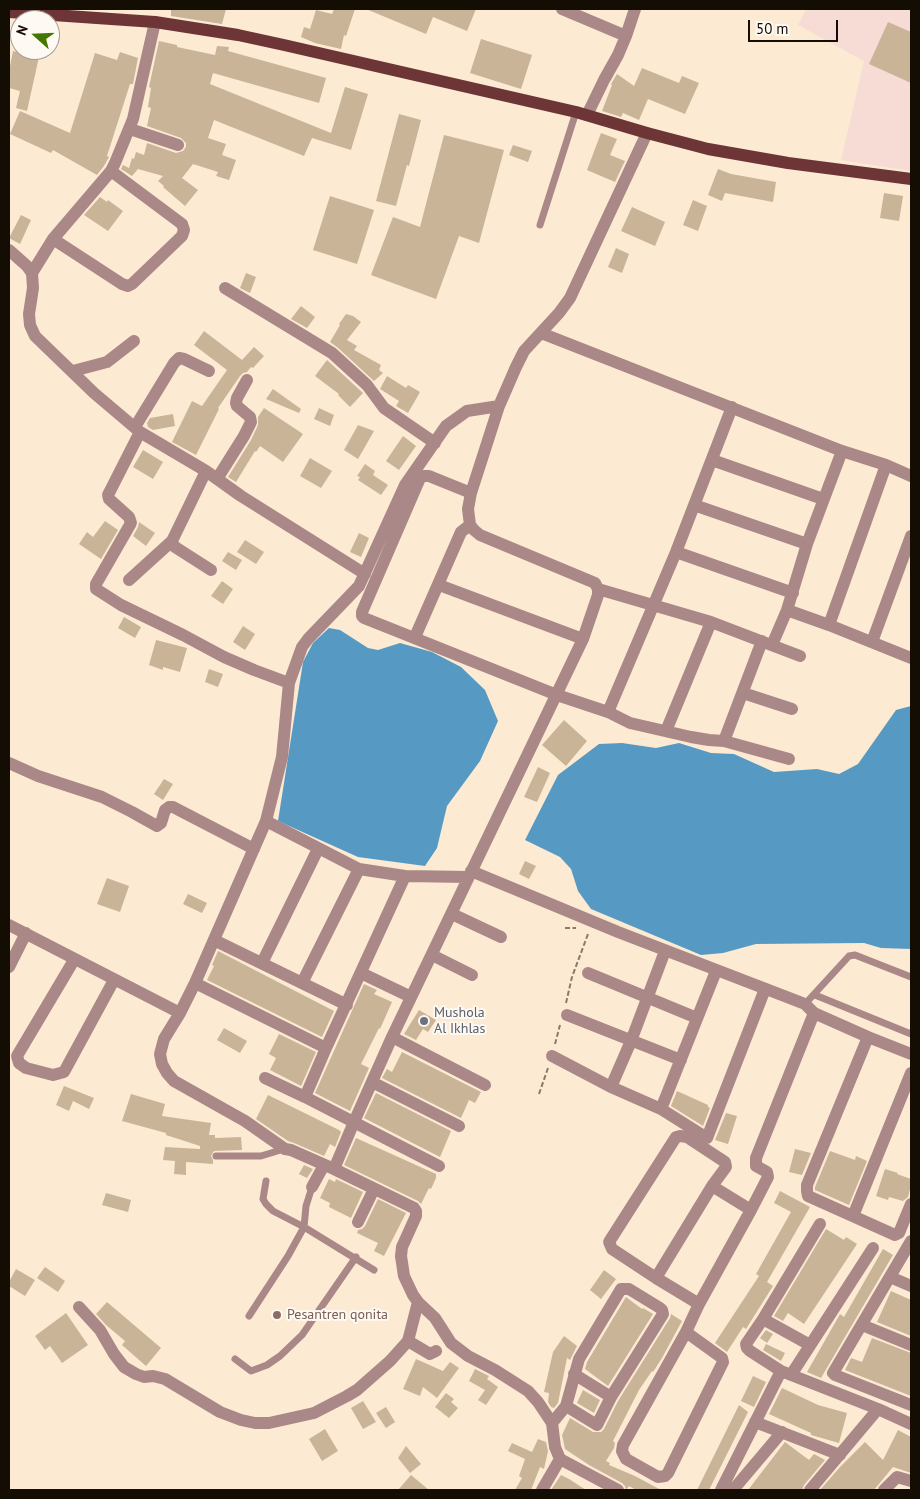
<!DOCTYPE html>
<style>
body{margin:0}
#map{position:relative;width:920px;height:1499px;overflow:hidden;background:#fcead3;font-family:"PT Sans",sans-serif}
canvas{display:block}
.frame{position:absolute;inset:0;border:10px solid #140d04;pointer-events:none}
.north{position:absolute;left:10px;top:10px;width:50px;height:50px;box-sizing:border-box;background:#fef9f3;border:1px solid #a09b93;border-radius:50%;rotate:290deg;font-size:14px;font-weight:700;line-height:20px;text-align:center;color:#140d04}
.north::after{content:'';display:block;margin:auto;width:18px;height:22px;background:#470;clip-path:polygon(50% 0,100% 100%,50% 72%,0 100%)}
.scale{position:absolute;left:748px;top:20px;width:90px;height:22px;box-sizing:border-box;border:2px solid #140d04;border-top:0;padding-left:6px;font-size:15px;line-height:18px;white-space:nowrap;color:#140d04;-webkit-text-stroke:4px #fef9f3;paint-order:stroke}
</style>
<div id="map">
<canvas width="920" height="1499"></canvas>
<div class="frame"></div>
<div class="north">N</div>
<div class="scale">50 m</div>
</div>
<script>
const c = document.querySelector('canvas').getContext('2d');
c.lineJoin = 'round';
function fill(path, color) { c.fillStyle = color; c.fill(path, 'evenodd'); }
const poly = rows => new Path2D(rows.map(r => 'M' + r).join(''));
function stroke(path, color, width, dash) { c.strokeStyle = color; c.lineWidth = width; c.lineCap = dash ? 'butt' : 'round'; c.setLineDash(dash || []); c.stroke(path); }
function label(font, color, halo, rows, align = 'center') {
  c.font = font + ' "PT Sans",sans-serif'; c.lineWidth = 4; c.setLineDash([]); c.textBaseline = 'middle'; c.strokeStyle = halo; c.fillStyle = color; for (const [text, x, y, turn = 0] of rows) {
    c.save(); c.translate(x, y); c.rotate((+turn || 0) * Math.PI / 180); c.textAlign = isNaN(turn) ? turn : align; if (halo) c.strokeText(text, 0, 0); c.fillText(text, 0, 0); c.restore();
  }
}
fill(poly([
 [806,9,911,9,911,171,841,160,864,61,798,25]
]), '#f6dcd5');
fill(poly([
 [329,628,340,630,368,648,378,650,400,643,432,652,461,667,485,690,498,721,480,761,447,806,437,848,425,866,358,857,278,821,303,662,313,643],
 [911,706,911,949,881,948,864,943,756,944,723,953,701,955,591,909,578,891,571,869,560,857,525,840,558,775,599,744,622,743,656,748,679,743,711,753,734,754,774,772,817,769,839,774,858,764,896,710]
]), '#569ac4');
fill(poly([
 [171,9,226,9,222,24,171,16],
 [334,9,355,9,346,36,344,35,341,49,315,43,301,37,304,27,310,29,316,10,332,14],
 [366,9,476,9,467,31,433,17,426,34],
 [888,22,911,32,911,83,869,64],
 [481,39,532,55,521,89,470,73],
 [159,41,177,45,177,47,215,55,217,46,229,47,228,51,326,78,319,103,213,73,210,84,331,133,345,87,368,94,351,150,312,138,304,156,214,120,208,138,226,144,222,155,236,160,229,180,216,176,218,172,193,164,182,178,198,190,185,206,163,187,164,186,158,181,163,176,138,169,132,176,121,169,123,165,129,168,132,158,134,159,136,152,144,155,147,143,176,153,183,151,186,147,186,143,181,138,147,126,151,108,148,107,151,88,149,87],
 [13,51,39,57,27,111,16,108,20,91,9,88,9,71],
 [120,52,138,58,133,84,130,84,107,156,109,157,104,166,97,175,53,150,51,153,10,134,20,111,70,133,95,53,117,60],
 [642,68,679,83,682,76,699,83,685,114,648,99,639,120,623,113,621,117,602,111,612,85,611,84,617,74,634,86],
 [399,114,421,120,409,166,407,165,396,206,376,201],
 [601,133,617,139,610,155,625,161,615,182,587,170],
 [444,135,504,150,479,243,459,236,436,299,371,275,393,217,420,227],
 [513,145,532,151,528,162,509,155],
 [718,169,731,174,776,182,773,202,725,193,722,201,708,195],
 [884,193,903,196,899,221,880,218],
 [330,196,374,210,357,264,313,250],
 [100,197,107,202,108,200,123,211,108,231,84,215],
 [693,200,707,206,698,231,683,225],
 [632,207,665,222,655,246,621,231],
 [21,215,31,220,20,244,9,238],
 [616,248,629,254,622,273,608,267],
 [246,273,256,277,250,293,240,288],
 [301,306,315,317,307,328,291,319],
 [346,314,353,316,361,322,347,340,357,346,354,350,381,365,379,370,383,373,374,381,337,347,330,342,340,325,339,324],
 [204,331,242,360,254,347,264,356,253,368,251,367,247,372,243,373,240,376,218,408,219,409,196,455,172,442,192,401,202,406,227,370,194,345],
 [327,360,363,393,350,407,338,395,339,394,315,376],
 [387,376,406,388,408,385,420,392,408,413,396,406,399,401,380,389],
 [273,389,301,409,299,413,266,399],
 [264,408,303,434,283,462,260,446,256,452,255,451,236,482,228,477,251,440,258,425,258,417],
 [319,408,334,415,330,426,314,419],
 [173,414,175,426,153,430,148,427,147,423,150,418],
 [358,425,374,431,358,459,344,450],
 [403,436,416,446,399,470,386,461],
 [143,450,163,462,153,479,133,467],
 [310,458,332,471,321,488,300,476],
 [365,464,375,471,373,475,388,485,381,495,358,480,360,477,357,476],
 [105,521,118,530,101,559,79,544,87,532,93,537],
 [139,522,155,533,146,546,133,536,138,527],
 [359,533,369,538,361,557,350,552],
 [245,540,264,552,256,564,237,552],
 [228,552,242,560,236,570,222,561],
 [222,581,233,589,223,604,211,596],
 [124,617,141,627,135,638,118,628],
 [243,626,255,634,245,650,233,642],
 [156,640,187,648,180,672,163,667,163,670,149,665],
 [209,669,223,674,218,687,205,682],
 [564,720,587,741,566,766,542,745],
 [538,767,550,773,537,802,524,797],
 [164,779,173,784,163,800,154,794],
 [525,861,536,866,529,879,519,874],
 [107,878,129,886,120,912,97,904],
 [188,894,207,903,202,913,183,904],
 [218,951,334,1011,322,1037,207,980,214,966,212,965],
 [364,984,377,990,374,994,392,1002,380,1029,379,1028,361,1064,369,1068,350,1111,315,1093],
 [419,1010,436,1020,428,1032,423,1029,416,1040,404,1034],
 [224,1028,247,1041,240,1053,217,1040],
 [279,1034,316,1052,301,1086,270,1070,276,1058,269,1054],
 [402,1052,481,1092,475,1103,469,1100,461,1118,382,1078,387,1069,392,1072],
 [64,1086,94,1098,89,1109,73,1101,69,1111,56,1105],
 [677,1091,708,1105,708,1107,710,1108,703,1126,671,1106],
 [376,1093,451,1131,440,1157,364,1118],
 [131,1094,165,1104,162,1116,211,1123,209,1135,215,1135,215,1138,241,1137,242,1150,214,1151,211,1156,213,1160,213,1164,186,1162,186,1175,174,1174,175,1161,163,1160,165,1147,200,1149,200,1146,166,1135,166,1133,122,1121],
 [268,1095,339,1130,341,1132,335,1147,330,1144,324,1156,294,1143,288,1141,256,1119],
 [726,1113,737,1116,728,1144,715,1140],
 [356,1138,436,1174,436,1178,431,1189,429,1188,421,1204,418,1201,344,1165],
 [795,1149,811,1153,802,1175,789,1172],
 [830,1151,855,1160,856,1156,867,1161,849,1205,815,1190,815,1187],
 [304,1165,313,1169,307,1178,299,1174],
 [885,1169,898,1173,897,1174,911,1179,911,1185,908,1197,903,1201,889,1197,888,1200,876,1196],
 [329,1179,335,1182,336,1179,363,1192,351,1218,329,1207,330,1203,320,1198],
 [780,1191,810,1207,767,1282,773,1286,746,1329,743,1327,727,1352,715,1343,759,1276,756,1274,791,1212,774,1203],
 [106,1193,131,1200,128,1212,102,1205],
 [378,1199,406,1213,384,1256,374,1251,378,1243,357,1233,358,1230,362,1229,365,1226],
 [826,1229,844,1240,846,1237,857,1244,804,1324,788,1313,783,1321,774,1316],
 [883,1249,893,1255,821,1378,807,1372,840,1314,844,1317],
 [45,1267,65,1281,58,1292,37,1278],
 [16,1269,35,1280,25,1296,9,1286,9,1282],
 [604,1270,616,1279,601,1299,590,1290],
 [891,1291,911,1300,911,1336,877,1322],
 [626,1297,642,1309,643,1308,653,1314,608,1386,585,1369,587,1362],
 [107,1302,161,1348,146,1366,122,1345,125,1341,106,1325,96,1314],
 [66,1313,88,1345,62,1363,50,1346,45,1350,35,1336],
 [671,1314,682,1321,662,1358,653,1372,652,1371,639,1390,613,1441,615,1443,614,1448,606,1461,610,1463,609,1465,635,1476,661,1490,636,1490,629,1486,626,1490,625,1486,622,1483,589,1465,565,1449,562,1435,570,1418,593,1432,601,1432,604,1429,618,1401,670,1318],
 [766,1330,773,1334,767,1343,760,1338],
 [564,1336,577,1346,570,1360,567,1358,558,1403,554,1408,551,1407,548,1402,549,1393,544,1392,553,1352],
 [872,1338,911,1353,911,1396,845,1370,851,1358,862,1362],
 [766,1344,785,1353,781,1361,763,1350],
 [416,1359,443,1371,450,1362,459,1368,437,1398,423,1387,420,1396,403,1389],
 [475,1369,489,1376,487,1379,498,1387,486,1405,478,1400,485,1390,469,1381],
 [753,1376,766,1382,754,1407,741,1401],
 [782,1388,818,1405,847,1413,839,1443,811,1435,811,1433,769,1414],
 [583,1390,600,1400,594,1413,577,1403],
 [446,1393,454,1399,451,1402,458,1408,449,1418,435,1407],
 [363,1401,376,1422,363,1429,351,1408],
 [739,1405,748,1412,709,1490,697,1490],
 [386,1407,395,1422,386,1428,376,1413],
 [325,1429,338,1451,322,1461,309,1439],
 [898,1430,911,1437,911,1473,893,1467,874,1490,820,1490,840,1467,865,1442,883,1460],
 [538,1439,546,1442,548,1451,544,1469,540,1467,531,1490,515,1490,522,1478,519,1476,525,1459,508,1451,512,1443,532,1452],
 [785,1442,809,1460,814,1454,825,1460,804,1485,802,1490,748,1490],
 [406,1446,421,1464,410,1473,398,1458],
 [411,1475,429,1490,398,1490],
 [561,1475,569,1479,586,1490,551,1490]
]), '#c9b498');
stroke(poly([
 [565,928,576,928],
 [566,1003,572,977,588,934],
 [555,1044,560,1025],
 [539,1094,548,1068]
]), '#887b6b', 2, [5, 2.5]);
stroke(poly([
 [540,225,576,112],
 [815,995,911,1034],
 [805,1004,849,956,855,955,911,977],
 [216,1156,261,1156,284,1149],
 [266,1181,263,1199,266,1204,273,1211,304,1227,374,1270],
 [249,1316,288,1256,304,1227,306,1206,312,1187],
 [235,1359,251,1371,267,1365,280,1356,302,1335,356,1257]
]), '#aa8887', 7);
stroke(poly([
 [562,9,626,36],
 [587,115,604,80,618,55,626,36,635,9],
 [130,129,178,145],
 [53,239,122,284,128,286,132,284,182,236,184,230,182,224,111,171],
 [9,250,27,266,32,273,33,288,29,314,30,325,35,336,94,393,140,432,206,471,241,496,365,574],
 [32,273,53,239,111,171,115,163,133,119,155,22],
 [225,288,332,353,367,385,384,408,435,443],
 [541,333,842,451,886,465,911,476],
 [73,371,107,362,134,341],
 [499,406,467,411,446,426,405,485,359,586,308,639,302,647,289,683,282,757,266,821,195,983,180,1013,164,1039,160,1054,162,1064,167,1073,174,1081,245,1121,285,1149,291,1150,334,1169,414,1208,416,1211,416,1216,402,1247,401,1256,404,1276,413,1295,418,1302,435,1318,451,1343,468,1356,495,1370,528,1391,538,1402,552,1423,555,1447,560,1459,542,1490],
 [135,427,174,363,179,358,184,359,209,371],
 [140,432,108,495,109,499,129,517,131,523,96,584,96,589,121,605,183,635,224,657,254,670,289,683],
 [712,460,823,499],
 [217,479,244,436,251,422,250,417,237,406,236,403,237,398,247,380],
 [471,493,429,476,424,476,420,478,362,612,362,616,364,618,557,695,608,712,630,723,691,737,709,740,724,741,789,759],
 [694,505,807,544],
 [172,541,173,544,175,547,211,570],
 [676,552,793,593],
 [129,580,172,541,206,471],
 [439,585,583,639],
 [598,589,711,622,800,656],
 [787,610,829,625,911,658],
 [829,625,886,465],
 [415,637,461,532,470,525],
 [872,642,911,536],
 [772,645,787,610,807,544,842,451],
 [743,693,792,709],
 [608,712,676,552,732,407],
 [666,731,711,622],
 [724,741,762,641],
 [9,763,38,776,102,797,132,812,157,826,161,823,165,810,169,807,173,807,254,849],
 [266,821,359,869,405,876,468,877],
 [471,871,618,932,805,1004,814,1013,868,1037,911,1054],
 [452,914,501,937],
 [9,925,180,1013],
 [214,940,347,1005],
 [432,955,472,975],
 [74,960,17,1056,19,1063,26,1068,53,1075,64,1072,114,980],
 [262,963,318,849],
 [9,967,26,933],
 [361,973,411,997],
 [588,973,697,1018],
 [195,983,326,1048],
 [302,983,359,869],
 [567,1015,681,1060],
 [392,1037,485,1085],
 [868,1037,807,1185,807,1191,808,1196,895,1235,899,1233,911,1204],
 [552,1056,611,1087,661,1109,707,1138,765,989],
 [265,1078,305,1097,439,1166],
 [372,1082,459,1126],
 [611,1087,631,1041,665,951],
 [305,1097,326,1048,405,876],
 [661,1109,716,971],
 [334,1169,354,1122,392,1037,583,639,598,595,598,589,595,583,480,535,474,530,470,525,468,509,471,493,499,406,516,367,524,351,559,313,570,298,647,133],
 [312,1187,324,1165],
 [853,1216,911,1073],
 [358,1222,374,1189],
 [820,1224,763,1319,746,1344,747,1348,750,1351,781,1371,878,1409,911,1424],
 [911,1241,833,1373,835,1375,911,1405],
 [890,1277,911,1286],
 [656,1278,612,1249,609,1242,676,1137,680,1136,687,1137,725,1162,726,1167,712,1186],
 [699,1304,656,1278,662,1268,712,1186,751,1210],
 [79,1307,100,1330,114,1354,124,1367,136,1374,144,1377,153,1376,165,1379,220,1412,241,1420,255,1423,269,1423,314,1413,347,1396,357,1390,390,1361,408,1341,418,1302],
 [763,1319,810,1345],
 [862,1325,911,1345],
 [686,1332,722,1358,723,1362,668,1473,665,1476,658,1477,626,1459,622,1451,623,1445,686,1332,699,1304,751,1210,768,1177,767,1172,756,1166,756,1158,814,1013],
 [408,1341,430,1354,436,1351],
 [574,1374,611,1397],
 [791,1375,873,1248],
 [755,1422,840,1455],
 [552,1423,566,1406,579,1359,621,1289,629,1289,660,1308,662,1310,663,1314,611,1397,597,1425,566,1406],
 [560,1459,618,1490],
 [721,1490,781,1371],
 [733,1490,782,1432],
 [810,1490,878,1409],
 [884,1490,897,1477,911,1481]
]), '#aa8887', 12);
stroke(poly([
 [9,12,155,22,238,35,284,45,576,112,647,133,708,149,788,163,911,179]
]), '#6d3536', 12);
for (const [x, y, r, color] of [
 [424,1021,5,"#6b7280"],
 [277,1315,5,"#8d6e63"]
]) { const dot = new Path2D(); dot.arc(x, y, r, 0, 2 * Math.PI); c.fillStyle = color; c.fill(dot); stroke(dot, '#fef9f3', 2); }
label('14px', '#5b616d', '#fef9f3', [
 ["Mushola",434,1013],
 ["Al Ikhlas",434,1029]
], 'left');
label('14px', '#785e54', '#fef9f3', [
 ["Pesantren qonita",287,1315]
], 'left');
</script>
